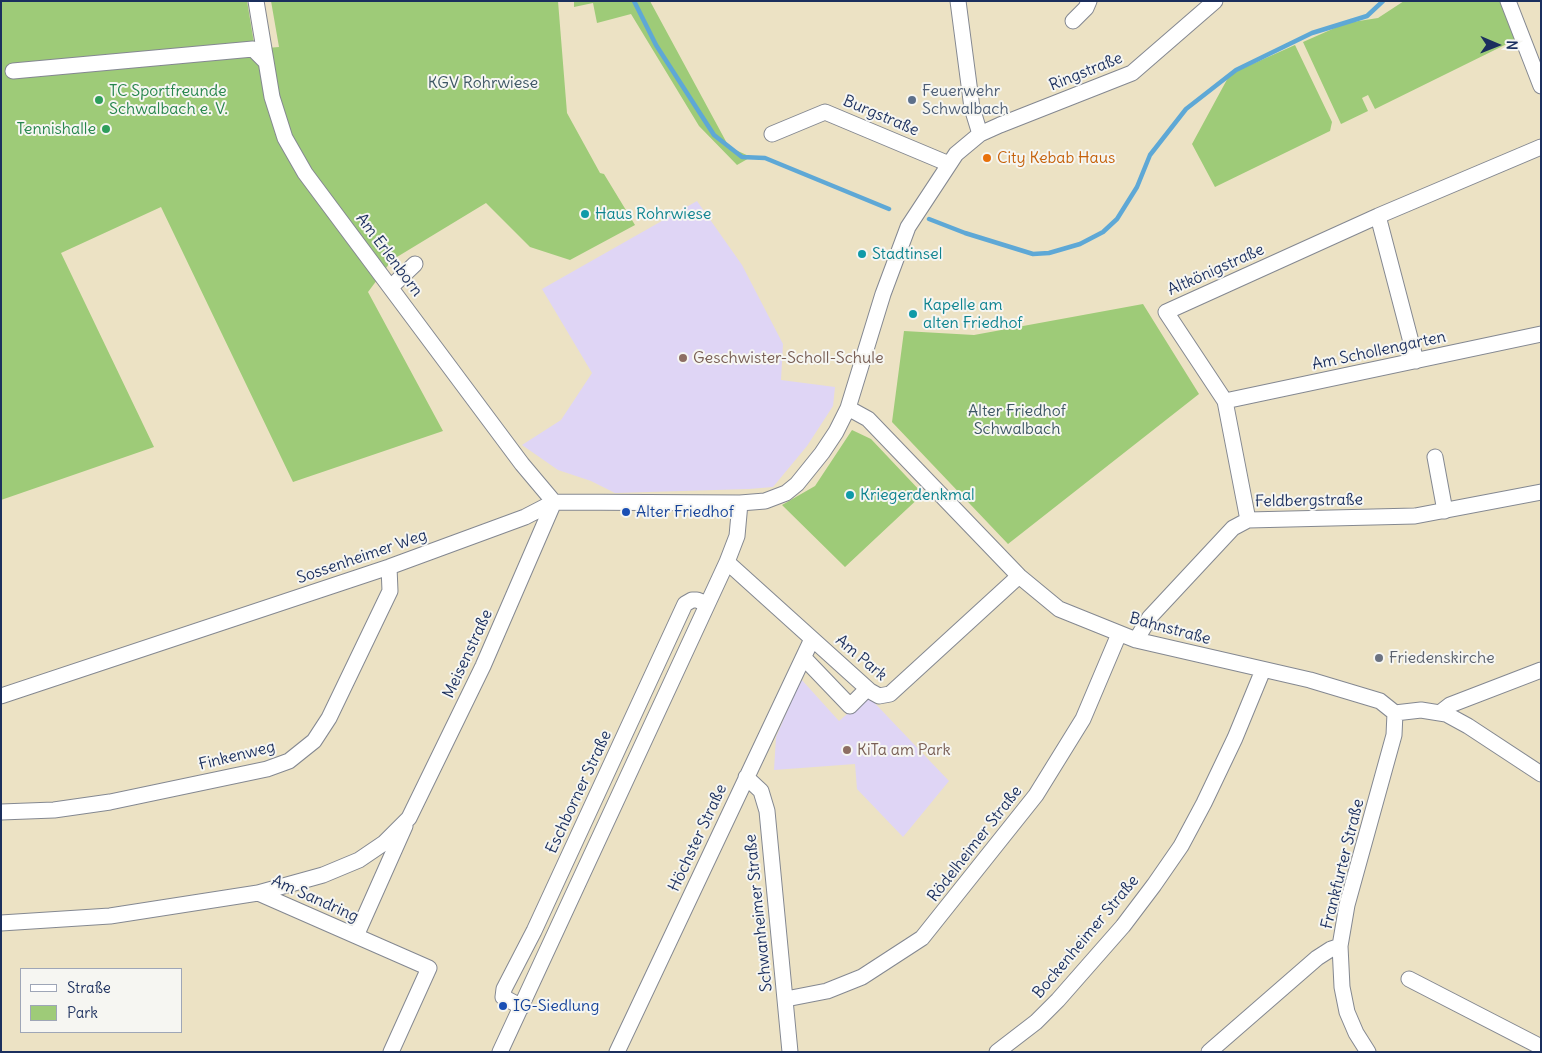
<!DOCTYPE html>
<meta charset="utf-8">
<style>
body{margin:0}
#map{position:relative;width:1542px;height:1053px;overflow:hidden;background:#ece2c4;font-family:Delius,sans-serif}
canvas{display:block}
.frame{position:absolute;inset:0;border:2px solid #1b2f5e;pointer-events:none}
.legend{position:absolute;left:20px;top:968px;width:162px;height:65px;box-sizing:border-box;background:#f6f6f2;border:1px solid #9ea6b7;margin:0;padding:6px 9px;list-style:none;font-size:15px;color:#1b2f5e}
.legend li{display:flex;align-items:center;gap:10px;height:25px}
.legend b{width:25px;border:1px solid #9ea6b7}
.north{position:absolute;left:1472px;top:20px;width:50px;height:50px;-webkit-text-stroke:4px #f6f6f2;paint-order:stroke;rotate:91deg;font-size:14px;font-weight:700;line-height:20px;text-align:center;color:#1b2f5e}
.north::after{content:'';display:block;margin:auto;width:18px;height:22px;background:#1b2f5e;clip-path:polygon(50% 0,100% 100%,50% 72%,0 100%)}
</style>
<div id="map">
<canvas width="1542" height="1053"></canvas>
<div class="frame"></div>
<ul class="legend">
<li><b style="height:6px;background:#fff"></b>Straße</li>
<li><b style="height:14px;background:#9ecb78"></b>Park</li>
</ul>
<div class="north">N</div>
</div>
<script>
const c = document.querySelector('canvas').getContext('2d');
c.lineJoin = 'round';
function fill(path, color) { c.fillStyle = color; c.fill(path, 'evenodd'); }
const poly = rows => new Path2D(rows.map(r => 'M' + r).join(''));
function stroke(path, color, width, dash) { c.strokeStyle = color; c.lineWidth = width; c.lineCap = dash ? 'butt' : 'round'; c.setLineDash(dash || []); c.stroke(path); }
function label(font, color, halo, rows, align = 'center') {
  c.font = font + ' Delius,sans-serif'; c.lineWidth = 4; c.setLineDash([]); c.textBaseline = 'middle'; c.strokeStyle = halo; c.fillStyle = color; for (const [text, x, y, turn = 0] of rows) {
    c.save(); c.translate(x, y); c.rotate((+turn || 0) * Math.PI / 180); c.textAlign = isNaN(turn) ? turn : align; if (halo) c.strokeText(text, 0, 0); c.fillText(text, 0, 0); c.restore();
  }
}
fill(poly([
 [697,201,742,265,783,344,781,380,835,387,833,406,807,446,773,487,749,489,615,493,591,481,558,470,522,445,561,420,592,373,542,289],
 [801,679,839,721,868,696,949,781,903,837,857,789,855,764,774,770,776,737]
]), '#dfd5f5');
fill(poly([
 [1,1,247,1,255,49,279,47,271,1,558,1,567,113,600,173,604,174,635,225,570,260,530,247,486,203,392,260,368,292,443,431,293,482,161,207,61,253,154,447,1,500],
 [574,1,650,1,729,147,751,157,737,165,699,126,631,14,597,23,593,3,574,7],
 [1404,1,1500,1,1517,39,1375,109,1368,95,1362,98,1368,111,1341,124,1303,42,1346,23,1378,18],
 [1295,45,1332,122,1330,131,1215,187,1192,144,1230,74],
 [1143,304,1199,394,1008,544,892,422,904,331,974,335],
 [852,430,871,439,923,494,845,567,782,505,815,486]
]), '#9ecb78');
stroke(poly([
 [634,1,656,45,714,135,742,157,765,158,889,209],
 [929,219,965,233,1033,254,1049,253,1080,244,1103,232,1117,219,1137,187,1150,155,1186,109,1236,70,1312,33,1367,16,1383,1]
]), '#5ea8d6', 4.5);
const minor = poly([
 [256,1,272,97,285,138,305,173,522,464,554,502],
 [958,1,972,108,980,134],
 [1508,1,1541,86],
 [1073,21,1086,8,1089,1],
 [13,71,253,49,266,62],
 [772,134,825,112,949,164],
 [1378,216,1416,361],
 [391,287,415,264],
 [1225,401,1541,334],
 [848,408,868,419,1019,576,1059,609,1136,640,1310,680,1380,701,1395,713],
 [1435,457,1445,511],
 [1248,520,1225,401,1166,312,1378,216,1541,147],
 [727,562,870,691,879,696,890,694,1019,576],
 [1136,640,1150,617,1233,528,1248,520,1415,516,1541,492],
 [804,658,850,706,867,689],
 [1,696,389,567,525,517,554,502,740,503,765,501,786,493,797,484,822,453,836,432,848,408,883,294,908,227,956,154,980,134,1000,125,1132,73,1215,1],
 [1441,712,1450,705,1541,670],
 [1395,713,1421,710,1446,714,1468,726,1541,774],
 [746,777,761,791,767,811,790,1052],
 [1,812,54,810,110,802,267,769,289,761,314,741,329,718,390,591,389,567],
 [258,893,323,875,359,860,384,843,409,818,483,666,554,502],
 [1,923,110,916,258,893,429,968,391,1052],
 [356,936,405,826],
 [1409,979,1541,1047],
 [786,999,827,991,862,977,922,938,1036,795,1083,719,1119,634],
 [522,1007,503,997,504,989,534,931,685,604,692,600,697,600,707,604],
 [500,1052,727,562,737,536,740,503],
 [617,1052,812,639],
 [997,1052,1036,1022,1058,1000,1123,926,1154,885,1181,846,1204,803,1235,738,1263,670],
 [1209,1052,1317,958,1331,949,1340,946],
 [1368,1052,1356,1033,1347,1012,1342,987,1340,946,1347,905,1394,735,1395,713]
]);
stroke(minor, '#848891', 17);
stroke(minor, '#fff', 15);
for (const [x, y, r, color] of [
 [99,100,5,"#2e9e5b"],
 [912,100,5,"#5c6f8a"],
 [106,129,5,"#2e9e5b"],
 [987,158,5,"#e8710a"],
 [585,214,5,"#0f9aa8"],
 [862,254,5,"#0f9aa8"],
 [913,314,5,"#0f9aa8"],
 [683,358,5,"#8d6e63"],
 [850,495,5,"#0f9aa8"],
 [626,512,5,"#1a4fb4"],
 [1379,658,5,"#6b7280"],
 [847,750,5,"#8d6e63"],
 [503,1006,5,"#1a4fb4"]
]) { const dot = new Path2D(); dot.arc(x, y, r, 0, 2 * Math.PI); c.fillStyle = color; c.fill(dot); stroke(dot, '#f6f6f2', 2); }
label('16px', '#1b2f5e', '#f6f6f2', [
 ["Ringstraße",1086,72,-22],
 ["Burgstraße",881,116,23],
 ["Am Erlenborn",389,255,53],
 ["Altkönigstraße",1216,270,-24],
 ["Am Schollengarten",1379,351,-12],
 ["Feldbergstraße",1309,501,-1],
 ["Sossenheimer Weg",362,557,-19],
 ["Bahnstraße",1170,629,15],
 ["Meisenstraße",468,654,-65],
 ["Am Park",861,658,40],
 ["Finkenweg",237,756,-14],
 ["Eschborner Straße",579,792,-65],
 ["Höchster Straße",698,838,-65],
 ["Rödelheimer Straße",975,844,-52],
 ["Frankfurter Straße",1343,864,-76],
 ["Am Sandring",315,899,24],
 ["Schwanheimer Straße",759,913,-96],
 ["Bockenheimer Straße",1086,937,-50]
]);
label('16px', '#3c5664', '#f6f6f2', [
 ["KGV Rohrwiese",483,83],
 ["Alter Friedhof",1017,411],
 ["Schwalbach",1017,429]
]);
label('16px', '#27864d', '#f6f6f2', [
 ["TC Sportfreunde",109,91],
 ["Schwalbach e. V.",109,109],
 ["Tennishalle",96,129,"right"]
], 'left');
label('16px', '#4e5e75', '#f6f6f2', [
 ["Feuerwehr",922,91],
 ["Schwalbach",922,109]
], 'left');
label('16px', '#c56008', '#f6f6f2', [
 ["City Kebab Haus",997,158]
], 'left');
label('16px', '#0d838f', '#f6f6f2', [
 ["Haus Rohrwiese",595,214],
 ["Stadtinsel",872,254],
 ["Kapelle am",923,305],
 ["alten Friedhof",923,323],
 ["Kriegerdenkmal",860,495]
], 'left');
label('16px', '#785e54', '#f6f6f2', [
 ["Geschwister-Scholl-Schule",693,358],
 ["KiTa am Park",857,750]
], 'left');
label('16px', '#164399', '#f6f6f2', [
 ["Alter Friedhof",636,512],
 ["IG-Siedlung",513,1006]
], 'left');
label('16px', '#5b616d', '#f6f6f2', [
 ["Friedenskirche",1389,658]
], 'left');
</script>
